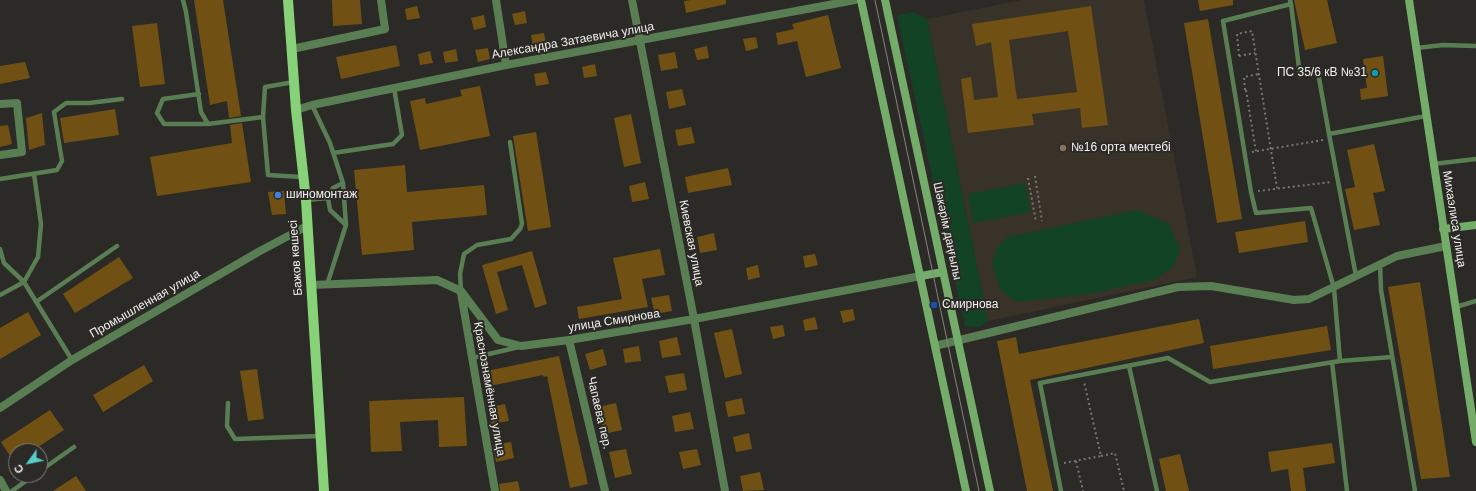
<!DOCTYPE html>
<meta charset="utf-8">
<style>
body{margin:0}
#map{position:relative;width:1476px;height:491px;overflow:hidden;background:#2c2a26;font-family:Arial,sans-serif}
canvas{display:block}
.north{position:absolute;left:8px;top:443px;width:40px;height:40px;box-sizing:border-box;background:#2c2a26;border:1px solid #7c7a76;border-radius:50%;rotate:237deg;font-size:11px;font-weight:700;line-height:16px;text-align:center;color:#f3f1ef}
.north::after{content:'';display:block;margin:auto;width:14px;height:18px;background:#55cec5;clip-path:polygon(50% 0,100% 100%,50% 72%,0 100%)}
</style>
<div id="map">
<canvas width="1476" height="491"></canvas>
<div class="north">С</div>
</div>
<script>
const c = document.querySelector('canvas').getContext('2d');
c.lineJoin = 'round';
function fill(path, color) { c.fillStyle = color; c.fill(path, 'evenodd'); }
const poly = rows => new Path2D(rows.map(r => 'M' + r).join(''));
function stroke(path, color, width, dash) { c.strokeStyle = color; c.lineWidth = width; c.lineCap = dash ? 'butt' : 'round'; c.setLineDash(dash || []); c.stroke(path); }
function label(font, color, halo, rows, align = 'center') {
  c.font = font + ' Arial,sans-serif'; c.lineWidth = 4; c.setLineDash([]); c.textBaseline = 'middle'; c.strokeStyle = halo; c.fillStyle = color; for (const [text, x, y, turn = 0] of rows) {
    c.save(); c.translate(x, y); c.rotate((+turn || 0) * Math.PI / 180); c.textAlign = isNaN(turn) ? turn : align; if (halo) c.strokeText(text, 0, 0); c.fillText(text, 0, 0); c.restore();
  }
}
fill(poly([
 [1022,0,1144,0,1197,277,988,321,927,19]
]), '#383229');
fill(poly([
 [913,12,927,19,988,321,980,327,965,326,897,16],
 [1025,183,1031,212,973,223,968,194],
 [1136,210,1168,223,1180,249,1173,267,1154,280,1089,294,1017,302,1000,290,992,265,997,248,1007,237]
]), '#114324');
fill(poly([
 [194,0,223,0,241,116,229,118,227,101,210,105],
 [332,0,360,0,362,24,333,26],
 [691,0,726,0,726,4,686,13,684,1],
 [1198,0,1233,0,1233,5,1200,11],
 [1294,0,1327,0,1337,43,1305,50],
 [417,6,420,18,407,20,405,9],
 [1091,6,1108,125,1082,128,1080,108,1032,114,1034,125,968,133,961,79,971,77,974,100,998,97,991,42,976,46,972,24],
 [1068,31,1077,92,1017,99,1009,40],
 [525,11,527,23,515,25,512,14],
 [484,15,486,27,474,30,471,18],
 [828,15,841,68,806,77,797,41,778,45,776,33,794,29,792,24],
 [1208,19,1242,219,1217,223,1184,23],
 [157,23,165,84,140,87,132,26],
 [544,33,546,44,533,47,531,35],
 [756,37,758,48,746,51,743,39],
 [396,45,400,66,341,79,336,57],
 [707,46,709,58,697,60,694,49],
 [488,48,490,59,478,62,475,50],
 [456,49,458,61,445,63,443,52],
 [430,51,433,63,420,65,418,54],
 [675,52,678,68,661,71,658,55],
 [1383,56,1388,96,1361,100,1360,89,1367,88,1363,59],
 [25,62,30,78,0,84,0,66],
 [595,64,597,76,584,78,582,67],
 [546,72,549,84,536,86,534,74],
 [480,86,490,136,420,150,410,101,425,98,426,104,462,96,460,90],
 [682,89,686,105,669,109,666,92],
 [115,109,119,135,64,143,60,118],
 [42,113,45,145,29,150,26,118],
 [631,114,641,163,624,167,614,118],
 [242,123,251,182,157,196,150,157,232,143,230,125],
 [8,125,12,144,0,147,0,126],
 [691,127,695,143,678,146,675,130],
 [536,132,551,227,528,231,513,136],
 [1374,144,1385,191,1373,193,1380,225,1354,230,1345,189,1355,187,1347,150],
 [405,165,407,192,484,185,487,215,412,222,414,250,362,255,354,170],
 [728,168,732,185,688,193,685,177],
 [645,182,649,199,632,202,629,186],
 [284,191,286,214,272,215,268,192],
 [1305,221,1308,242,1239,253,1235,232],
 [714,233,717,250,700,253,697,237],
 [660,249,665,275,642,279,648,307,579,319,577,307,622,299,613,258],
 [532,251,547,304,535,308,522,265,497,272,508,310,496,314,482,265],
 [815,254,818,265,805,268,803,256],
 [119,257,133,278,75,313,63,294],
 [758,265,760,277,748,280,746,268],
 [1420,282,1450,477,1421,479,1388,287],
 [669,295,672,311,655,314,651,298],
 [853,309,855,320,843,323,840,311],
 [28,312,41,335,0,359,0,328],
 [815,317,818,329,805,331,803,320],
 [1199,319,1204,343,1030,380,1053,491,1027,491,997,341,1016,337,1019,354],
 [783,325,785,336,773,339,770,327],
 [1327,326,1331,350,1213,369,1210,346],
 [732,329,742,374,725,378,714,333],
 [677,337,681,355,662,358,659,341],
 [639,346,641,361,625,363,623,349],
 [603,349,607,365,590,370,585,354],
 [559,356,588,484,570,488,547,376,544,377,543,375,485,387,482,372],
 [144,365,153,381,103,412,93,395],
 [257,369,264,419,248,421,240,371],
 [684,373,687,390,669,393,665,376],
 [464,397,467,446,439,447,438,420,400,422,402,451,371,452,369,401],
 [742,398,745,414,728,417,725,402],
 [616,403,622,430,604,434,598,407],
 [505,404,509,421,491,424,487,408],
 [50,410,64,430,32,451,16,451,16,465,1,442],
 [690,412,694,429,675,432,672,416],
 [749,433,752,449,736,452,733,437],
 [511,442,514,458,496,462,493,445],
 [1332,443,1335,463,1303,468,1306,491,1291,491,1288,469,1271,472,1268,452],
 [626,449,632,474,615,478,609,452],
 [697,449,701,465,683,469,679,452],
 [1180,454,1189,491,1166,491,1159,459],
 [760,472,764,490,743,491,740,476],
 [76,476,86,491,53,491],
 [518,481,520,491,500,491,499,484]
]), '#705113');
stroke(poly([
 [1239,56,1237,34,1252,31,1277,188],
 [1239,56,1255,53],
 [1245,90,1244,77,1259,74],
 [1246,90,1256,152],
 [1252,152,1323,140],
 [1035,176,1042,221],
 [1028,178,1036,222],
 [1258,191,1331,182],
 [1101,456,1115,453,1124,491],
 [1076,461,1083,491],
 [1064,463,1101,456,1084,382]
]), '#787673', 2, [2, 3]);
stroke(poly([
 [183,0,186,12,201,112,208,124,263,117,268,175,302,177],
 [1291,4,1300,76],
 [1416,48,1443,45,1476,46],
 [1319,78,1329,134],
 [199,94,163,99,157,113,164,124,208,124],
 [312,105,330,143,343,183,346,225,327,285],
 [263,117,265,87,294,82],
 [333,153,393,144,402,135,394,88],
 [1433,164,1476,159],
 [0,179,57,170,62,161,54,112,66,103,89,103,122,99],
 [343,183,333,188,328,198,330,210,346,225],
 [306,200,328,198],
 [0,249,4,263,24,282,72,360],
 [1380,263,1381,290,1415,491],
 [1356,276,1329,134,1426,116],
 [461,291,460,274,464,254,477,245,511,239,520,229,522,224,510,142],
 [0,295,24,282,38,257,41,224,34,174],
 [36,302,117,246],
 [1456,307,1476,301],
 [472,358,519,347],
 [1340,361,1392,357],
 [1332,362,1347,491],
 [1129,366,1157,491],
 [228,403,227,426,235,439,320,436],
 [40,471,74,447],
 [12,491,34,475],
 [1061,491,1040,383,1168,358,1210,382,1340,361,1334,288,1311,208,1256,213,1251,192,1223,21,1291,4,1290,0]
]), '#5a7e54', 4.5);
stroke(poly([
 [496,0,506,65],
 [632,0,694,319,725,491],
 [292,49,385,29,381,0],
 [0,104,17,103,22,152,0,155],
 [296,110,312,105,506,65,855,0],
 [311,285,437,280,461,291,498,340,521,346,569,340,694,319,921,276],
 [461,293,495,491],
 [569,340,605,491],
 [935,346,1178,287,1211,286,1294,300,1309,299,1397,256,1446,246],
 [0,408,72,360,260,251,307,226],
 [0,480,6,491]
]), '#5a7e54', 8);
stroke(poly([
 [861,0,966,491],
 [885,0,990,491],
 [1409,0,1476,442],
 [1443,229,1476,225],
 [921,276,943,272]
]), '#74ad69', 8);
stroke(poly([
 [288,0,296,110,306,200,324,491]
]), '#87d279', 10);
stroke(poly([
 [875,0,979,491]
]), '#868481', 1);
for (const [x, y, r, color] of [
 [1375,73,4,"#0f9aa8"],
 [1063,148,4,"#8d6e63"],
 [278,195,4,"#3f7fe0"],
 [934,305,4,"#1a4fb4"]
]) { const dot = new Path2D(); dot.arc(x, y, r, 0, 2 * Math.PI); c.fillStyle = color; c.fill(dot); stroke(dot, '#2c2a26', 1.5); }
label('12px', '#f3f1ef', '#2c2a26', [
 ["Александра Затаевича улица",573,41,-10],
 ["Михаэлиса улица",1454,219,81],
 ["Шәкәрім даңғылы",947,231,78],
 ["Киевская улица",691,243,79],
 ["Бажов көшесі",296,258,-94],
 ["Промышленная улица",145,304,-30],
 ["улица Смирнова",614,321,-9],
 ["Краснознамённая улица",489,389,80],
 ["Чапаева пер.",599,413,77]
]);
label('12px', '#f3f1ef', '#2c2a26', [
 ["ПС 35/6 кВ №31",1367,73,"right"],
 ["№16 орта мектебі",1071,148],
 ["шиномонтаж",286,195],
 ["Смирнова",942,305]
], 'left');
</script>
